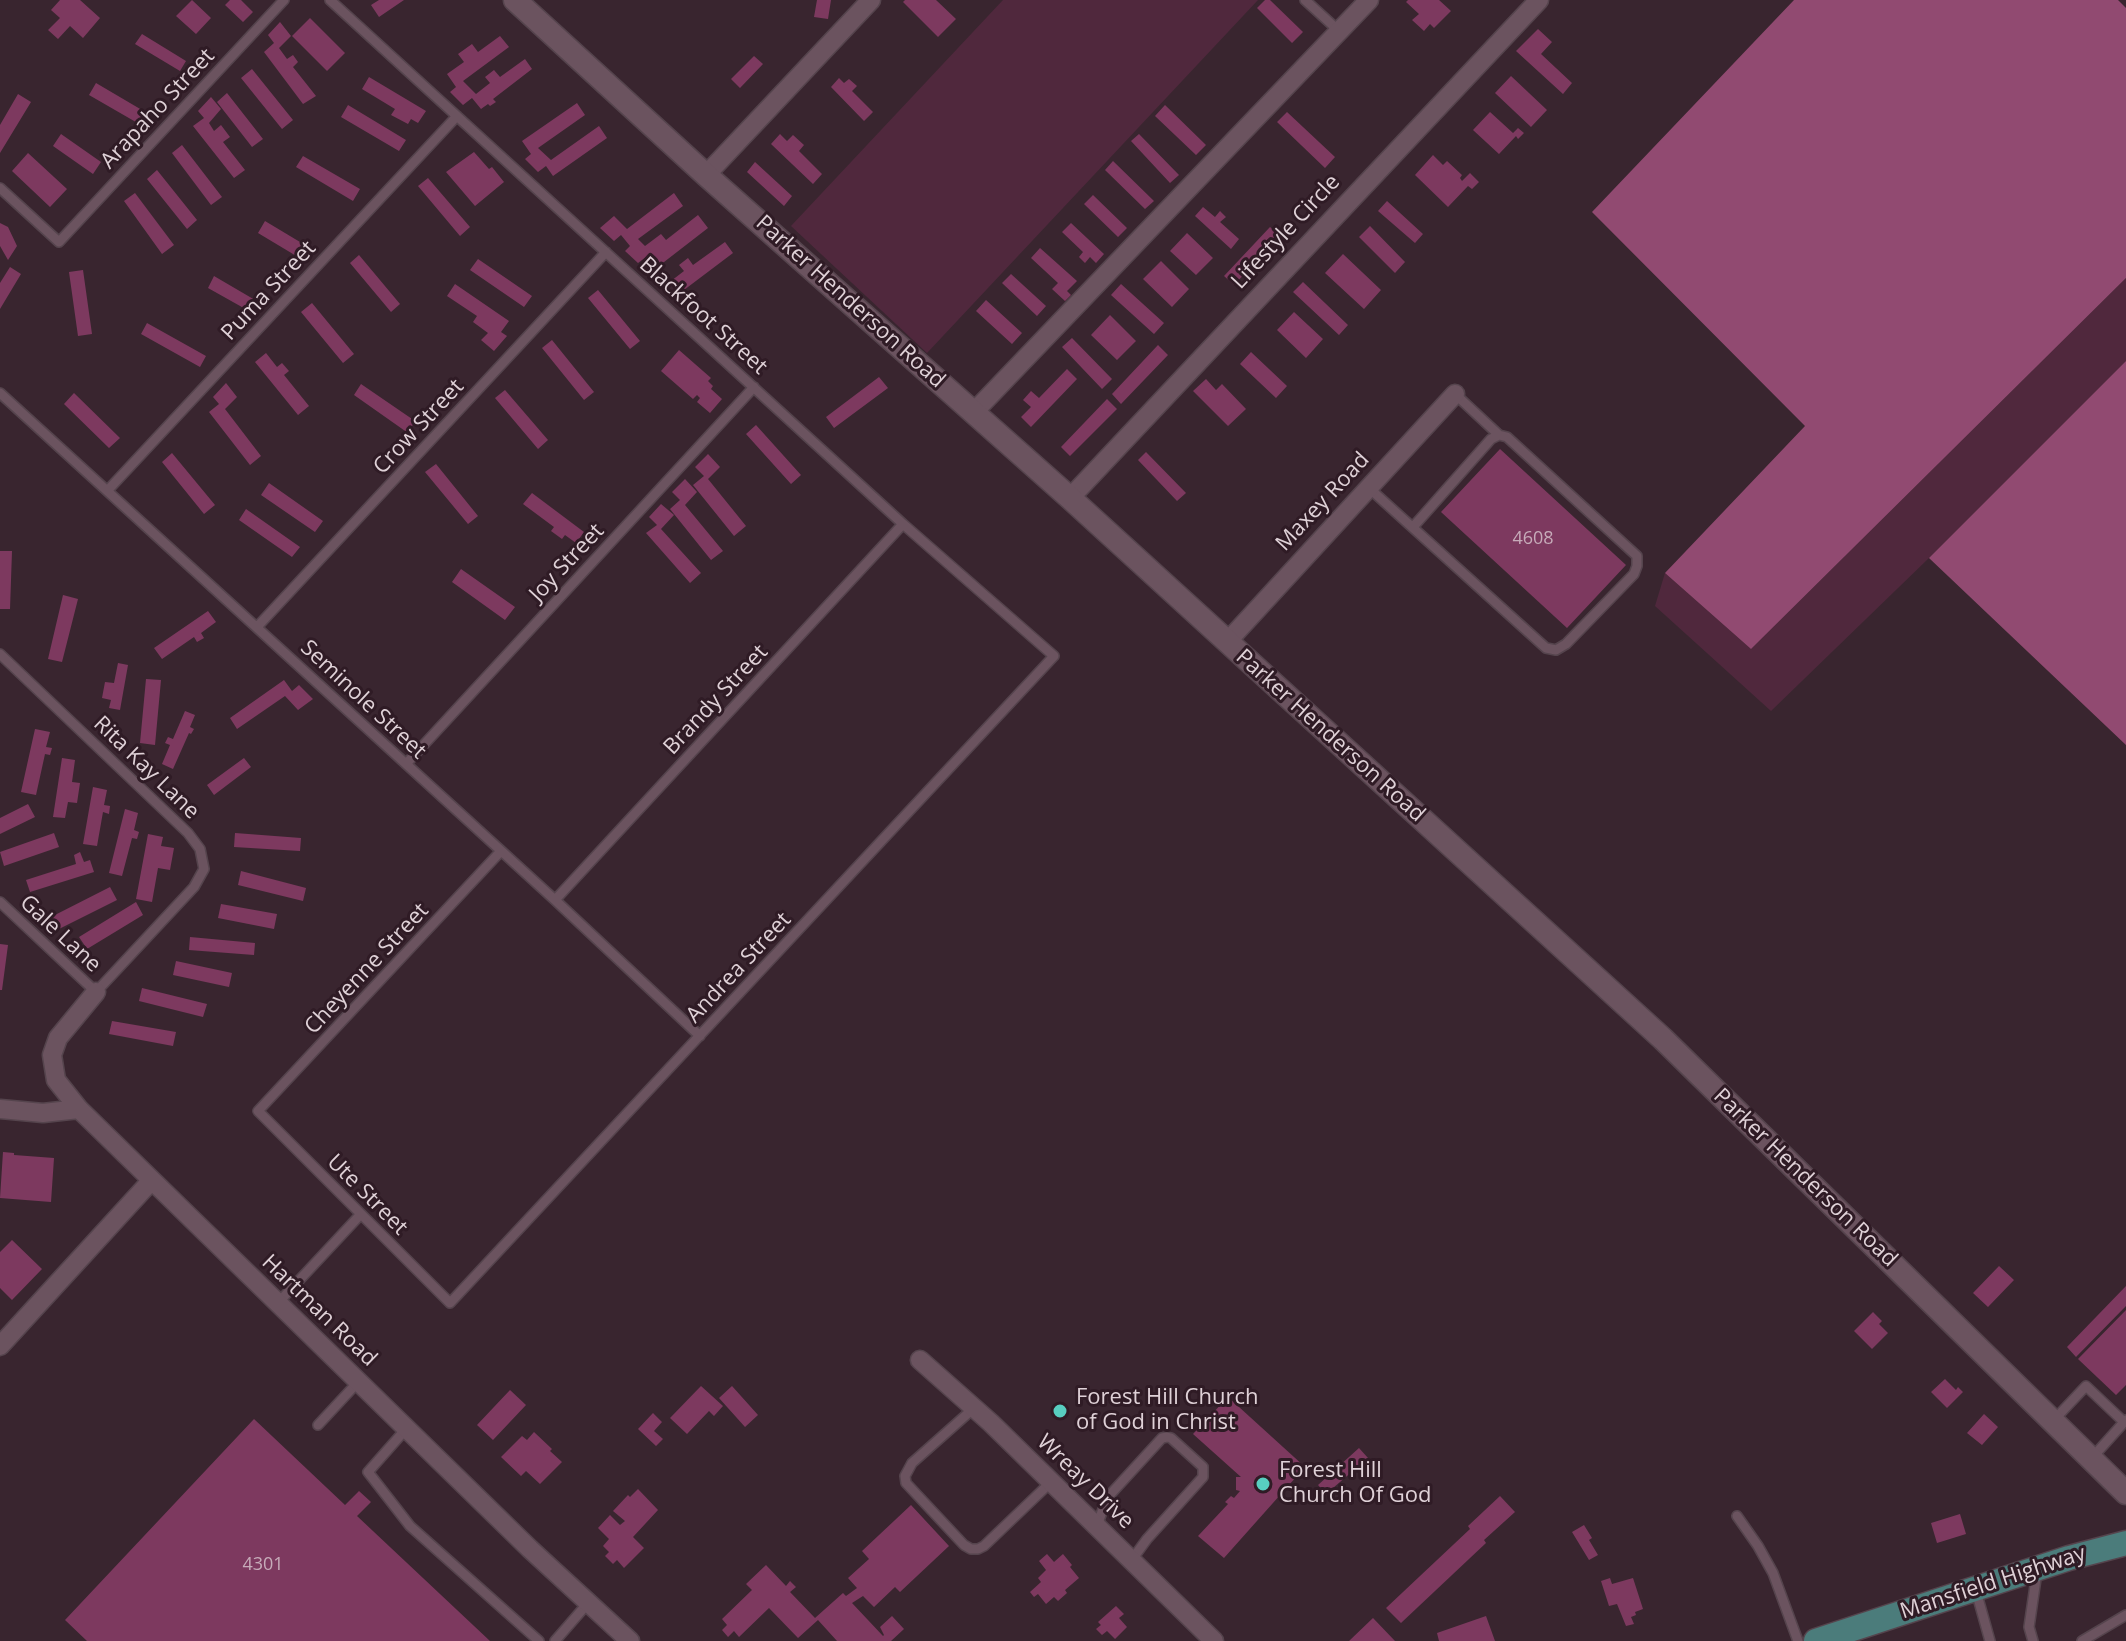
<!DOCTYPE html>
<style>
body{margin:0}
canvas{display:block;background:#39252f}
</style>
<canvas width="2126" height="1641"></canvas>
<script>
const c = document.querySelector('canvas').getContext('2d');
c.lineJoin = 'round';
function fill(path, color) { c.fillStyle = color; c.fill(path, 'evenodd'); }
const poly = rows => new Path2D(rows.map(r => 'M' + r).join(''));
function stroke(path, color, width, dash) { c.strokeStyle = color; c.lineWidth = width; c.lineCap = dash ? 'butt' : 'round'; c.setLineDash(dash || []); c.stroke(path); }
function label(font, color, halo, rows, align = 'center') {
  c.font = font + ' "Open Sans",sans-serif'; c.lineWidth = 6; c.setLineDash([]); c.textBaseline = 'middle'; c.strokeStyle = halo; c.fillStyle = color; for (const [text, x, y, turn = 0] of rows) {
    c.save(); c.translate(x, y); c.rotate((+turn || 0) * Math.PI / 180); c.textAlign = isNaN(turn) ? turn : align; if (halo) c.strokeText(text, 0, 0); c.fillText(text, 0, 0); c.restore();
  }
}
fill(poly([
 [1003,0,1258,0,927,353,791,226],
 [2126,278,2126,361,1929,558,1771,711,1655,606,1665,573,1751,649]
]), '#50283d');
fill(poly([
 [1794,0,2118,0,2126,8,2126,278,1751,649,1665,573,1805,426,1592,212],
 [2126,361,2126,745,1929,558]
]), '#914a71');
fill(poly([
 [60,0,80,0,100,18,83,38,70,26,58,39,48,30,60,18,51,10],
 [192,0,211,18,196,34,176,16],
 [230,0,241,0,253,12,243,22,225,5],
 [379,0,404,0,379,17,371,5],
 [817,0,831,0,828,19,814,17],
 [905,0,936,0,956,19,938,37,903,2],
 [1265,0,1270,0,1303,32,1292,43,1257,8],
 [1408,0,1439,0,1451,11,1434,28,1430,24,1424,31,1412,20,1419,14,1406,2],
 [310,18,345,53,327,71,292,36],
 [280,22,291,36,279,48,287,59,293,55,298,62,293,67,316,96,303,104,264,52,274,43,268,35],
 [1538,29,1552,42,1541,54,1572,83,1563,94,1516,51],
 [142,34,186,61,180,71,135,44],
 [500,36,509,47,463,81,476,94,490,83,485,77,494,70,500,77,525,59,532,69,493,99,496,102,490,106,488,104,481,109,472,98,463,105,450,92,456,87,447,74,464,62,458,54,472,44,478,52],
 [754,56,763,64,740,88,731,79],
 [252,69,293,120,282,129,241,78],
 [1511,76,1547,110,1531,127,1495,93],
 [369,77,426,111,418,123,411,119,408,124,391,115,395,109,362,89],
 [839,78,844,83,849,79,857,86,852,91,873,112,864,121,831,87],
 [96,83,147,113,141,125,89,95],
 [227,93,263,139,252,147,217,102],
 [18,94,31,102,0,153,0,125],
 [211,97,221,109,209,123,214,131,221,125,230,137,223,142,245,170,234,178,193,126,204,118,198,111],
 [577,103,585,115,538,148,551,160,599,126,607,138,553,176,546,166,538,172,525,159,531,154,522,141],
 [348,105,406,140,399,151,341,117],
 [1165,105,1206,145,1196,155,1155,116],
 [1287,112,1335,157,1325,168,1277,122],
 [1490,112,1513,133,1518,128,1524,133,1518,139,1516,136,1499,154,1473,130],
 [61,134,101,162,93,174,53,146],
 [780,134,787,141,793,135,804,145,799,151,822,174,813,184,771,144],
 [1139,134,1179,175,1170,183,1131,141],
 [182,145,222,197,211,205,172,153],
 [474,152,489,169,492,167,504,182,475,206,446,172],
 [28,153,67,189,50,207,12,171],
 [1433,155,1443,165,1447,161,1462,175,1460,178,1462,181,1470,173,1479,182,1472,189,1468,186,1448,207,1415,175],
 [303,156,360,189,353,201,296,167],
 [1113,161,1154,201,1145,209,1105,170],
 [755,162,792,196,784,206,747,172],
 [157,170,197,220,187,229,147,179],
 [428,178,470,227,460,236,418,186],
 [135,193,174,245,162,254,124,201],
 [674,193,683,206,638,239,645,246,661,234,666,240,698,215,708,228,655,269,646,257,638,263,625,251,630,246,621,235,614,241,600,228,614,216,627,229],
 [1093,195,1127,228,1118,237,1084,204],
 [1387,201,1423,234,1415,243,1378,211],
 [1203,207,1215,217,1220,211,1226,217,1220,222,1239,239,1231,249,1195,216],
 [265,221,305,245,298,257,258,233],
 [0,223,8,227,17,246,8,260,0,246],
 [1071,223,1104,254,1096,263,1090,257,1085,263,1079,257,1083,252,1062,232],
 [1370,226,1405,262,1395,273,1359,237],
 [1270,227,1280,236,1234,285,1224,276],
 [1187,233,1213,258,1196,275,1170,251],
 [725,242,733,253,680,293,671,281,684,271,679,265,688,258,693,265],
 [1040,248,1077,281,1067,291,1071,295,1065,301,1052,289,1058,283,1031,258],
 [1343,254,1381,290,1364,309,1325,273],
 [359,255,400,304,391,312,350,263],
 [478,259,532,296,524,307,470,270],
 [1161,261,1189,289,1172,307,1143,279],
 [10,267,21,274,0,309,0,283],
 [83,270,92,334,78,336,69,272],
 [1011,274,1046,306,1037,316,1002,283],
 [214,276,255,300,249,311,208,288],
 [1303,282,1348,325,1339,335,1293,292],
 [455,284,509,321,501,332,507,336,494,351,481,340,488,333,473,322,477,316,447,296],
 [1121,284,1164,323,1154,334,1111,295],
 [598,290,640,341,630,349,588,298],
 [986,300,1022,333,1012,344,976,311],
 [312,303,354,354,343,363,301,312],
 [1294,312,1323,339,1306,358,1277,330],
 [1110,315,1136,341,1117,360,1091,335],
 [147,323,206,356,200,367,141,334],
 [1072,338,1112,379,1102,389,1062,347],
 [552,340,594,392,584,400,542,348],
 [1158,345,1168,355,1121,404,1112,394],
 [679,350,711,378,708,381,713,386,711,389,722,399,710,413,697,402,700,398,697,395,693,399,661,371],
 [1251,352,1287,386,1276,398,1240,364],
 [266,353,277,367,282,363,289,371,284,375,309,406,298,415,255,362],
 [1067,369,1077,379,1031,427,1021,417,1031,407,1023,400,1031,391,1039,398],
 [879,377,888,388,834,428,826,417],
 [1206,379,1216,390,1222,384,1246,409,1228,426,1193,391],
 [226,383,237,397,225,409,261,456,250,465,209,412,219,404,213,397],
 [361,384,415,421,408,433,354,395],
 [505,390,548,440,538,449,495,398],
 [74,393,120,438,109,448,64,404],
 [1107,399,1117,409,1070,456,1061,447],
 [756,425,801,475,791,484,746,434],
 [1500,449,1626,565,1567,628,1441,512],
 [1146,452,1186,493,1177,501,1138,460],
 [172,453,215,505,204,514,162,462],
 [708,454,720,467,708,479,746,526,734,536,693,485,704,476,695,467],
 [436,464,478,516,468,524,425,472],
 [685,479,697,492,685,505,723,551,711,560,670,509,680,500,672,492],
 [269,483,323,521,315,532,261,495],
 [532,493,584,532,576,543,565,535,562,539,551,531,554,527,523,504],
 [661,504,674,515,661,529,701,573,690,583,646,533,657,525,649,517],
 [246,509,300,547,292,557,239,520],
 [0,551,12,551,10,609,0,609],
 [461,569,515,607,505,620,452,582],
 [63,595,78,599,62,662,48,659],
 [208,611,216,622,201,633,204,638,197,642,194,637,162,659,154,648],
 [118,663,128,665,120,710,109,708,111,700,102,698,105,682,114,683],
 [146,679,161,680,155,745,140,743],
 [284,680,292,691,299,685,313,699,298,710,285,696,237,729,230,718],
 [185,711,195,715,190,727,194,729,191,734,189,733,173,769,162,764,170,745,165,743,168,737,173,739],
 [35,729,50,732,46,747,52,748,50,755,45,754,36,795,21,792],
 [62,758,75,760,72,782,80,783,77,803,68,802,65,818,53,817],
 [244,758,251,767,214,795,207,785],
 [93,787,107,790,104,805,110,806,109,814,103,812,97,846,83,844],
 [28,804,35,817,0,834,0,818],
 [125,809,138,813,134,830,139,832,137,839,132,838,122,876,109,873],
 [54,833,59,847,4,866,0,852],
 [235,833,301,838,300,851,234,847],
 [148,834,163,837,161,846,174,848,170,870,158,868,152,902,136,899],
 [80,852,84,862,90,860,94,872,30,892,26,880,76,864,74,855],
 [241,871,306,888,303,901,238,885],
 [110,887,117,900,57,930,51,917],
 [136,902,143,915,87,949,79,937],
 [221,904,277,914,274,929,218,918],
 [190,937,255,943,254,955,189,950],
 [0,944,8,945,2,990,0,990],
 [176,961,232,973,229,987,173,975],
 [142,988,207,1004,203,1017,139,1001],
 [112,1021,176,1032,173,1046,109,1034],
 [3,1152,14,1153,14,1155,54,1158,51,1202,0,1198],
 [12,1240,42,1269,12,1300,0,1288,0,1252],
 [1999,1266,2014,1280,1988,1307,1973,1293],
 [2126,1286,2126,1306,2076,1357,2067,1347],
 [2126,1310,2126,1385,2116,1395,2078,1359],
 [1873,1312,1882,1321,1879,1324,1888,1333,1872,1349,1854,1331],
 [1945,1379,1956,1390,1958,1387,1963,1392,1947,1408,1931,1392],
 [701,1386,723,1406,714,1416,709,1411,687,1434,670,1418],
 [732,1386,758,1415,745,1427,719,1398],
 [510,1390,526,1405,493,1440,477,1425],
 [1228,1397,1305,1467,1224,1558,1198,1536,1228,1504,1225,1502,1231,1496,1234,1498,1240,1491,1236,1490,1236,1477,1241,1477,1193,1434],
 [653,1413,662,1422,654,1431,663,1439,656,1446,638,1429],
 [1984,1414,1998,1427,1982,1445,1967,1433],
 [254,1419,345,1505,359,1491,371,1502,357,1516,490,1641,87,1641,65,1620],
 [534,1432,552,1449,550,1451,562,1462,540,1484,526,1471,521,1476,501,1457,522,1436,527,1440],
 [1359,1448,1368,1458,1326,1494,1318,1485],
 [638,1489,658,1510,633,1537,644,1548,624,1568,617,1560,613,1564,605,1556,609,1552,603,1546,609,1539,598,1528,610,1515,620,1525,625,1521,613,1511,628,1495,630,1497],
 [1500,1496,1515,1512,1484,1540,1486,1543,1401,1623,1386,1608,1470,1529,1468,1526],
 [911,1505,949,1546,900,1592,895,1587,874,1607,863,1596,852,1603,883,1636,884,1635,880,1627,892,1616,904,1629,891,1641,837,1641,818,1620,798,1638,769,1608,739,1637,734,1631,728,1637,722,1630,727,1625,722,1619,752,1590,746,1584,766,1565,786,1586,790,1581,796,1587,790,1592,815,1618,843,1593,846,1596,857,1588,848,1578,869,1559,862,1551],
 [1960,1514,1966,1534,1937,1543,1931,1523],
 [1584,1525,1592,1538,1589,1540,1598,1555,1589,1560,1572,1532],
 [1047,1554,1054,1562,1063,1554,1072,1565,1070,1567,1079,1578,1065,1590,1067,1593,1058,1601,1054,1597,1046,1604,1038,1594,1034,1597,1030,1592,1041,1582,1038,1578,1046,1570,1039,1561],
 [1610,1578,1612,1584,1633,1578,1643,1609,1635,1612,1636,1615,1631,1617,1634,1624,1626,1626,1617,1604,1609,1606,1601,1581],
 [1116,1606,1124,1614,1119,1618,1127,1627,1115,1639,1107,1631,1102,1635,1096,1629,1101,1625,1098,1622],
 [1486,1616,1495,1641,1439,1641,1437,1633],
 [1373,1618,1395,1641,1349,1641]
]), '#7d395f');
const service = poly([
 [330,0,903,524,1054,656,450,1303,258,1111,501,851],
 [1305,0,1339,31],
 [0,188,59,242,284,0],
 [0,393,555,900,700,1036],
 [1455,394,1499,435],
 [1369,488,1401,517,1546,648,1556,650,1566,644,1634,574,1637,566,1637,556,1507,437,1499,435,1491,439,1413,527],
 [108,490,457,116],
 [257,627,606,252],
 [0,654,188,833,200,849,204,869,194,887,96,992,0,902],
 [406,764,754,387],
 [555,900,903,524],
 [277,1304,361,1214],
 [974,1408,912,1463,905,1476,906,1483,964,1545,971,1549,978,1549,984,1546,1051,1482],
 [2053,1421,2086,1386,2124,1422],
 [318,1425,358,1382],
 [406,1429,368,1472,410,1526,539,1641],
 [2091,1459,2126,1420],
 [1737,1516,1758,1546,1773,1573,1798,1641],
 [1097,1526,1107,1498,1162,1438,1167,1437,1171,1438,1203,1467,1203,1477,1147,1539,1131,1561],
 [1976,1591,1990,1641],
 [555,1641,588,1603],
 [2033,1641,2029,1627,2037,1572],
 [2082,1641,2126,1615]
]);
const minor = poly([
 [706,175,871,0],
 [974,412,1369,0],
 [1070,498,1539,0],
 [1227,642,1455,394],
 [96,992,58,1038,52,1055,56,1080,79,1109,530,1549,630,1641],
 [0,1109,43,1113,79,1109],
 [0,1346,151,1181],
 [920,1360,991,1423,1214,1641]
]);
const tertiary = poly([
 [515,0,706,175,1070,498,1663,1039,2126,1493]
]);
const primary = poly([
 [1816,1641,2069,1558,2126,1543]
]);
stroke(service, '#55444d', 12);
stroke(minor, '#55444d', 21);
stroke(tertiary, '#55444d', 25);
stroke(primary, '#55444d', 27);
stroke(service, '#6b535f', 9);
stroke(minor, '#6b535f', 18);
stroke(tertiary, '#6b535f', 22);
stroke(primary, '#4b7c7b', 24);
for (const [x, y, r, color] of [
 [1060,1411,8,"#58cec0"],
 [1263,1484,8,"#58cec0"]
]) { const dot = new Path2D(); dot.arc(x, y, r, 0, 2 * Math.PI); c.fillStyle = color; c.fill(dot); stroke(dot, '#2f1b25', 3); }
label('18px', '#c6abb9', null, [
 ["4608",1533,539],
 ["4301",263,1565]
]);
label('22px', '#dfd1d7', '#2f1b25', [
 ["Arapaho Street",158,109,-47],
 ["Lifestyle Circle",1286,232,-47],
 ["Puma Street",269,291,-47],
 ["Parker Henderson Road",850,302,42],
 ["Blackfoot Street",703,316,42],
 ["Crow Street",419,427,-47],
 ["Maxey Road",1323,502,-47],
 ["Joy Street",567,563,-47],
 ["Seminole Street",363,700,43],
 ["Brandy Street",716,700,-47],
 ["Parker Henderson Road",1330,736,42],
 ["Rita Kay Lane",146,768,44],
 ["Gale Lane",60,934,43],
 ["Andrea Street",739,968,-47],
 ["Cheyenne Street",367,969,-47],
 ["Parker Henderson Road",1805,1178,44],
 ["Ute Street",367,1195,45],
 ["Hartman Road",319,1311,44],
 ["Wreay Drive",1085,1482,44],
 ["Mansfield Highway",1993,1583,-18]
]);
label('22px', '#dfd1d7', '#2f1b25', [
 ["Forest Hill Church",1076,1398],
 ["of God in Christ",1076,1423],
 ["Forest Hill",1279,1471],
 ["Church Of God",1279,1496]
], 'left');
</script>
